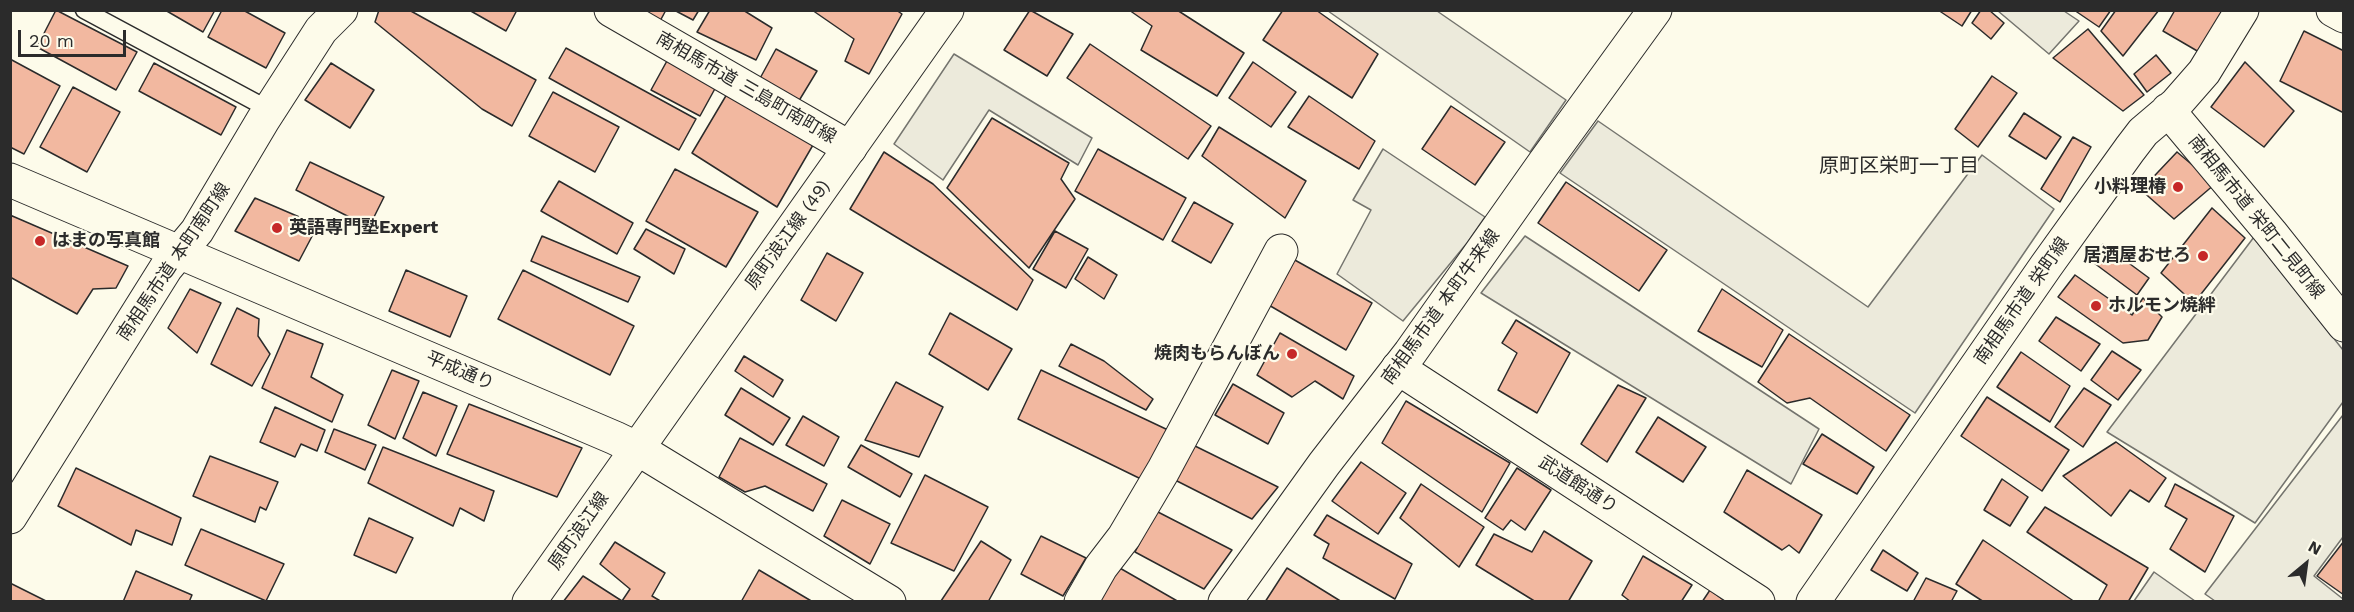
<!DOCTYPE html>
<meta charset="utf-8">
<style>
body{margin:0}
#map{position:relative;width:2354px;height:612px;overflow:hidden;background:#fdfbea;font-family:"Work Sans",sans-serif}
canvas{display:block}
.frame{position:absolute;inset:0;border:12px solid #2b2b2b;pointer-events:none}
.north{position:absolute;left:2276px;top:534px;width:60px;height:60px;-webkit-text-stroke:4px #fdfbea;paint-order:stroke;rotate:29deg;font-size:16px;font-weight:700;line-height:24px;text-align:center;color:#2b2b2b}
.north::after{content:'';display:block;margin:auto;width:21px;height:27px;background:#2b2b2b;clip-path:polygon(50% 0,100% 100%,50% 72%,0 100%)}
.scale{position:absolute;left:18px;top:30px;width:108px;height:27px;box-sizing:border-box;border:3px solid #2b2b2b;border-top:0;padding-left:8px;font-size:18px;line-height:21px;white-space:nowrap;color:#2b2b2b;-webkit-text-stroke:4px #fdfbea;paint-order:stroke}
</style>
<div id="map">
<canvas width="2354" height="612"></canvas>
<div class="frame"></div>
<div class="north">N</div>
<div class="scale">20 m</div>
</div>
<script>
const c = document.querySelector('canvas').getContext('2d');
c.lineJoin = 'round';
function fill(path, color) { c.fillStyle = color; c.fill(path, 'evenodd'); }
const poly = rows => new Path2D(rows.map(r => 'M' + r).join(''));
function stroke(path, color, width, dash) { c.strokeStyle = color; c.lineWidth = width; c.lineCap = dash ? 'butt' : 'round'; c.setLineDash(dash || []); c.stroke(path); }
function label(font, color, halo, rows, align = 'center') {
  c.font = font + ' "Work Sans","Noto Sans JP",sans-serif'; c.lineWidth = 4.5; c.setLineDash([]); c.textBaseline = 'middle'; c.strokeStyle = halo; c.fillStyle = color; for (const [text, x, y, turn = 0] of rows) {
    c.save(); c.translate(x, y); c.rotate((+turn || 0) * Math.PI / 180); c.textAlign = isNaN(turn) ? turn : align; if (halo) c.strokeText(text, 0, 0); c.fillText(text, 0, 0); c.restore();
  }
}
const parking = poly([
 [1328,11,1437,11,1566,100,1530,152,1328,11],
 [1998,11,2064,11,2079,21,2049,54,1998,11],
 [954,54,1092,138,1078,165,989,110,943,180,894,144,954,54],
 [1598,121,1868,307,1982,155,2054,209,1915,413,1560,173,1598,121],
 [1383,149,1485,217,1467,243,1403,321,1337,274,1371,210,1353,200,1383,149],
 [1525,236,1819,429,1791,484,1481,293,1525,236],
 [2254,237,2343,350,2343,402,2255,523,2107,432,2254,237],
 [2343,415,2343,537,2314,576,2343,599,2343,601,2215,601,2205,594,2343,415],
 [2154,572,2195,601,2134,601,2154,572]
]);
fill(parking, '#eceadb');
stroke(parking, '#74746e', 1.5);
const building = poly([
 [56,10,137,52,116,90,37,47,56,10],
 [165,10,215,10,203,32,165,10],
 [222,10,243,10,285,33,266,68,208,37,222,10],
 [379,10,409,10,536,80,512,126,482,109,375,22,379,10],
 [469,10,517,10,506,31,469,10],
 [636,10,666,10,659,23,636,10],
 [674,10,699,10,693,20,674,10],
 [710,10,743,10,772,28,756,60,697,32,710,10],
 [812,10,896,10,902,14,869,74,845,61,854,39,812,10],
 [1030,10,1073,34,1047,76,1004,50,1030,10],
 [1129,10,1177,10,1244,53,1217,96,1141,50,1152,26,1129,10],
 [1283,10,1316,10,1378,54,1352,98,1263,40,1283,10],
 [1938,10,1972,10,1962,26,1938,10],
 [1981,10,1989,10,2004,23,1991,39,1972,23,1981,10],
 [2074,10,2111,10,2099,27,2074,10],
 [2116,10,2159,10,2123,56,2101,31,2116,10],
 [2175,10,2223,10,2199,52,2163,31,2175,10],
 [2088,29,2144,95,2123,111,2053,58,2088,29],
 [2304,31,2344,51,2344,113,2280,81,2304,31],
 [1090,44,1211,126,1188,159,1067,78,1090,44],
 [566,48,696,119,679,150,549,78,566,48],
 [776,49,817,71,797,104,758,82,776,49],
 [2156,55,2171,73,2147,92,2134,74,2156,55],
 [10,59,60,86,24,154,10,147,10,59],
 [668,59,717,85,700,116,651,90,668,59],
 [1253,62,1296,92,1271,127,1229,98,1253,62],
 [2245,62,2294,111,2264,147,2211,107,2245,62],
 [154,63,236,107,221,135,139,91,154,63],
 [331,63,374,90,350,128,305,100,331,63],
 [1992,76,2017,93,1978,147,1955,129,1992,76],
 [73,87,120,112,87,172,40,147,73,87],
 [553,92,619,127,595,172,529,136,553,92],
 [727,94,813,145,777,207,692,153,727,94],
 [1309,96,1375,141,1359,169,1288,127,1309,96],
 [1451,106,1505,142,1475,185,1422,149,1451,106],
 [2024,113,2061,137,2046,159,2009,136,2024,113],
 [992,118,1069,163,1061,179,1075,199,1029,268,947,188,992,118],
 [1219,127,1306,181,1285,218,1202,156,1219,127],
 [2073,137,2091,147,2060,202,2041,189,2073,137],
 [1098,149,1186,198,1163,240,1075,191,1098,149],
 [884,152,933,184,1033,280,1017,310,850,209,884,152],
 [2177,152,2215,184,2174,219,2141,190,2177,152],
 [310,162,384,197,369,227,296,190,310,162],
 [675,169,758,212,726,267,646,221,675,169],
 [559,181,633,223,617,254,541,211,559,181],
 [1566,182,1667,250,1639,291,1538,223,1566,182],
 [255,198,318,225,299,261,235,231,255,198],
 [1194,202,1233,224,1211,263,1172,241,1194,202],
 [2212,208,2245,238,2194,303,2161,273,2212,208],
 [10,215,128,266,116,288,93,289,77,314,10,277,10,215],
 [646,229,685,249,674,274,634,249,646,229],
 [1055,231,1088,249,1066,288,1033,269,1055,231],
 [542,236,640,277,628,302,531,261,542,236],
 [2103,244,2149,278,2137,295,2090,260,2103,244],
 [827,253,863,273,836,321,801,300,827,253],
 [1088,257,1117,275,1104,299,1075,279,1088,257],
 [1293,259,1372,303,1346,350,1267,304,1293,259],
 [406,270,467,296,450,337,389,311,406,270],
 [523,270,634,326,610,375,498,319,523,270],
 [2075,275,2132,315,2143,298,2162,317,2148,340,2123,343,2058,297,2075,275],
 [190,289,221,303,197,353,168,328,190,289],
 [1722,289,1783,330,1762,367,1698,331,1722,289],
 [237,308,259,319,258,336,270,354,252,386,211,364,237,308],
 [950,313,1012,349,988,390,929,354,950,313],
 [2056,317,2100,344,2081,371,2039,341,2056,317],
 [1516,320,1570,353,1537,413,1498,390,1517,353,1502,343,1516,320],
 [287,330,323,344,311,377,343,395,332,422,262,388,287,330],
 [1280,333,1354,376,1343,399,1315,381,1292,397,1257,375,1280,333],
 [1789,334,1910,415,1886,451,1810,398,1787,403,1758,382,1789,334],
 [1071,344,1104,361,1153,399,1146,410,1059,366,1071,344],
 [2112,351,2141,370,2118,400,2091,380,2112,351],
 [2021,352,2070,386,2050,422,1997,387,2021,352],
 [744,356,783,380,773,397,735,371,744,356],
 [392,370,419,381,395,439,368,425,392,370],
 [1041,370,1168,430,1143,480,1018,419,1041,370],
 [896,382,943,407,919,457,865,440,896,382],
 [1233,384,1284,413,1268,444,1215,415,1233,384],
 [1618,385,1646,398,1607,462,1581,444,1618,385],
 [741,388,790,418,773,445,725,415,741,388],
 [2084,388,2111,405,2083,447,2055,427,2084,388],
 [423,392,457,406,436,456,403,438,423,392],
 [1987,397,2069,450,2042,491,1961,436,1987,397],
 [1406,401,1510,463,1482,512,1382,443,1406,401],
 [469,404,582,448,557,497,447,454,469,404],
 [275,407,325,430,317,451,301,444,295,457,260,442,275,407],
 [803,416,839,437,824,466,786,445,803,416],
 [1658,417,1706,447,1683,482,1636,452,1658,417],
 [334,429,376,445,365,470,325,452,334,429],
 [1822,434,1874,467,1857,494,1803,464,1822,434],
 [740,438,827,484,813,511,765,486,745,492,719,477,740,438],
 [2116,442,2166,478,2149,502,2130,490,2111,516,2063,476,2116,442],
 [861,445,912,474,900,497,848,467,861,445],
 [1193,445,1278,487,1252,519,1175,480,1193,445],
 [383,447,494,491,484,521,460,508,453,526,368,483,383,447],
 [210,456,278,482,266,510,260,507,255,522,193,496,210,456],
 [1361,462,1406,493,1378,534,1332,501,1361,462],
 [76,468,181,518,172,545,136,530,131,545,58,506,76,468],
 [1517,468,1551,490,1525,530,1511,520,1503,530,1485,518,1517,468],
 [1747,470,1822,515,1799,553,1789,545,1782,550,1724,512,1747,470],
 [925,475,988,507,954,571,891,543,925,475],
 [2002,479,2028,497,2010,526,1984,510,2002,479],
 [1421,484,1484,527,1459,567,1400,518,1421,484],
 [2175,484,2234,516,2205,572,2170,549,2187,519,2165,506,2175,484],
 [842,500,890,524,870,564,824,536,842,500],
 [2045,507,2148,568,2128,602,2098,602,2107,585,2027,532,2045,507],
 [1156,511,1232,550,1204,589,1135,552,1156,511],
 [1327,515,1412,564,1395,599,1323,558,1329,544,1314,535,1327,515],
 [369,518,413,538,396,573,354,555,369,518],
 [201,529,284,564,266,601,185,565,201,529],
 [1544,531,1592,561,1568,602,1536,602,1476,565,1494,534,1532,552,1544,531],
 [1041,536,1086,558,1063,596,1021,574,1041,536],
 [1983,540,2075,602,1984,602,1956,584,1983,540],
 [981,541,1011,560,988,602,941,601,981,541],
 [2344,541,2344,595,2317,576,2344,541],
 [615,542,665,573,652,596,662,602,563,602,583,576,622,601,630,589,600,564,615,542],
 [1883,550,1918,573,1907,591,1871,570,1883,550],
 [1643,556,1692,585,1681,602,1631,602,1622,595,1643,556],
 [1118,567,1179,602,1098,602,1118,567],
 [1287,568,1342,602,1265,602,1287,568],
 [759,570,813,602,741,602,759,570],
 [136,571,192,595,189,602,123,602,136,571],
 [1926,578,1957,591,1951,602,1913,602,1926,578],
 [10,583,48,602,10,602,10,583],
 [1710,590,1726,602,1702,602,1710,590]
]);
fill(building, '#f2b8a0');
stroke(building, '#2b2b2b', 1.5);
const service = poly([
 [84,10,270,110]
]);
const minor = poly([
 [611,10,850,148],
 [2168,110,2271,233,2344,325],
 [1398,368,1758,602],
 [10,517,166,268,197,231,263,120,321,30,341,10],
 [1081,602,1101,567,1124,537,1163,471,1281,251],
 [1813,602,2046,266,2130,149,2143,132,2176,104,2204,72,2242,10]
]);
const tertiary = poly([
 [10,180,615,438,638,449,889,602],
 [1225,602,1324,464,1410,353,1544,163,1655,10]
]);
const primary = poly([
 [2333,10,2344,16],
 [529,602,947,10]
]);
stroke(service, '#2b2b2b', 19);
stroke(minor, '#2b2b2b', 35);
stroke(tertiary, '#2b2b2b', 35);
stroke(primary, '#2b2b2b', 35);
stroke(service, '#fdfbea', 16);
stroke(minor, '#fdfbea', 33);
stroke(tertiary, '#fdfbea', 33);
stroke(primary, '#fdfbea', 33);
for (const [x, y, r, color] of [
 [2178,187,6,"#c62828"],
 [277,228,6,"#c62828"],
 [40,241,6,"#c62828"],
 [2203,256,6,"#c62828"],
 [2096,306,6,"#c62828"],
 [1292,354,6,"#c62828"]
]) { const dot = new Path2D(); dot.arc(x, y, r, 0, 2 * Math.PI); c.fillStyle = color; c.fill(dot); stroke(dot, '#fdfbea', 2); }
label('18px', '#2b2b2b', '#fdfbea', [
 ["南相馬市道 三島町南町線",746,88,30],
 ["南相馬市道 栄町二見町線",2256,217,51],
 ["原町浪江線 (49)",788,235,-54],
 ["南相馬市道 本町南町線",174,262,-56],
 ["南相馬市道 栄町線",2022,301,-55],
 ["南相馬市道 本町牛来線",1441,307,-54],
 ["平成通り",460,371,23],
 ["武道館通り",1578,485,33],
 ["原町浪江線",579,531,-55]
]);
label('bold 18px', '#2b2b2b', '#fdfbea', [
 ["小料理椿",2166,187],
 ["英語専門塾Expert",289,228,"left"],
 ["はまの写真館",52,241,"left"],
 ["居酒屋おせろ",2191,256],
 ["ホルモン焼絆",2108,306,"left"],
 ["焼肉もらんぼん",1280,354]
], 'right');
label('20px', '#2b2b2b', '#fdfbea', [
 ["原町区栄町一丁目",1899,166]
]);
</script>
